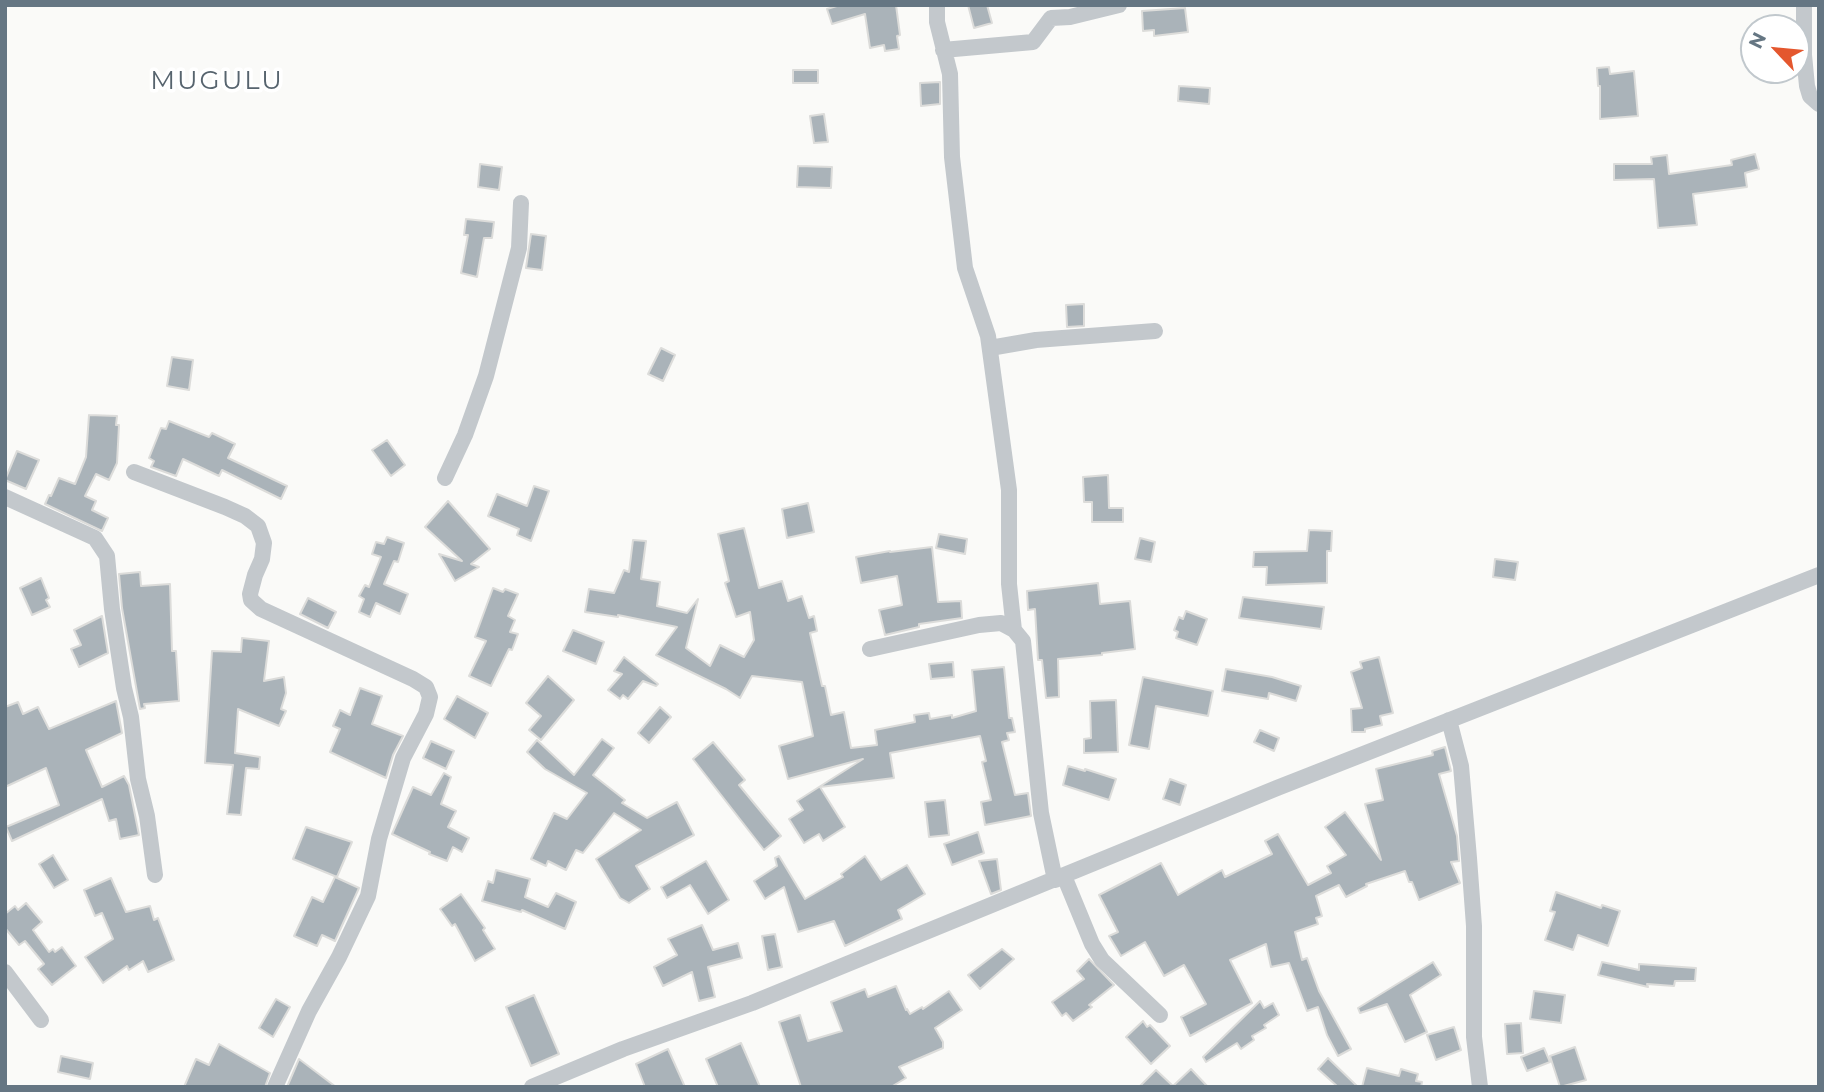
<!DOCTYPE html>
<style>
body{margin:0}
#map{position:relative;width:1824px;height:1092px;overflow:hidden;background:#fafaf8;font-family:Montserrat,sans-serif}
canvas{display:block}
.frame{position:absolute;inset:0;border:7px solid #657683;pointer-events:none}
.north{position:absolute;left:1740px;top:14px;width:70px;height:70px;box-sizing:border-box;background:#fff;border:2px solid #c1c8cd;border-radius:50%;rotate:296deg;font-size:19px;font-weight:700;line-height:28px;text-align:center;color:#657683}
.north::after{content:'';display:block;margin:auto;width:24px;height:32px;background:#e4572e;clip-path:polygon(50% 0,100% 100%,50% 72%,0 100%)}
</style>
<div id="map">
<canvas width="1824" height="1092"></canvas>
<div class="frame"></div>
<div class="north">N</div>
</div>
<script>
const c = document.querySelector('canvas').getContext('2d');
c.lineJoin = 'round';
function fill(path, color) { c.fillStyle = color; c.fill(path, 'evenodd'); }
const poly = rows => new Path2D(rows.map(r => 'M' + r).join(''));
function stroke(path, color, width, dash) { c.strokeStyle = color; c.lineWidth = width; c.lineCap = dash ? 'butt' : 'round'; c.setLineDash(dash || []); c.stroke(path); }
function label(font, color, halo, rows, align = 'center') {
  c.font = font + ' Montserrat,sans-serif'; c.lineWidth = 7; c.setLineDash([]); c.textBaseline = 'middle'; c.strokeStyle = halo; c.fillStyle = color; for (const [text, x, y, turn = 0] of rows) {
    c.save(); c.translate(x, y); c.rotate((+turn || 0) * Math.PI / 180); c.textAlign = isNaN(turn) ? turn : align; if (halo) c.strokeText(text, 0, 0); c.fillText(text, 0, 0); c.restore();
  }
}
const building = poly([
 [840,5,896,5,900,35,897,36,899,49,885,51,884,45,870,48,865,14,832,24,827,9,840,5],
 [968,5,987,5,992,23,974,28,968,5],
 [1185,8,1188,32,1154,36,1154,30,1143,31,1142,11,1185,8],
 [1609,67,1610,74,1634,71,1638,116,1600,119,1600,86,1598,86,1597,68,1609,67],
 [793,70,818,70,818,83,793,83,793,70],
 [940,82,940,104,921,106,920,83,940,82],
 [1179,86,1210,88,1209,104,1178,101,1179,86],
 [824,114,828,142,814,143,810,116,824,114],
 [1755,154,1759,169,1745,173,1747,187,1693,194,1697,225,1658,228,1654,179,1614,180,1614,164,1652,164,1651,157,1667,155,1669,174,1732,165,1731,160,1755,154],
 [480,164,502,167,499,190,478,187,480,164],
 [798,166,832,167,831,188,797,187,798,166],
 [466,219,494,222,492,238,484,238,477,277,461,273,468,235,464,235,466,219],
 [531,234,546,236,542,270,526,268,531,234],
 [1084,304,1084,326,1067,327,1066,305,1084,304],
 [661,348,675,355,663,381,648,374,661,348],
 [172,357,193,360,189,390,167,386,172,357],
 [89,415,117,416,116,425,119,425,117,463,109,480,96,474,85,496,96,501,92,510,108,518,102,531,45,504,49,495,51,496,59,478,75,484,86,457,89,415],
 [169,421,209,437,212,433,235,444,228,458,287,486,281,499,222,470,219,476,183,459,176,476,151,467,154,461,149,458,161,428,166,429,169,421],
 [387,440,405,465,391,476,372,450,387,440],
 [17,451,39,460,26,489,5,480,17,451],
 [1108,475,1109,508,1123,508,1123,522,1092,522,1092,502,1084,502,1083,477,1108,475],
 [534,486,549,491,531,541,517,535,519,529,488,516,497,494,527,506,534,486],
 [448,501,490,549,471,564,479,567,455,581,439,554,462,561,425,527,448,501],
 [808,503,814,532,787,538,782,509,808,503],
 [744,528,759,588,782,581,788,601,802,596,809,618,814,616,817,631,810,633,822,686,825,686,831,715,844,712,851,748,877,745,875,730,915,722,914,715,929,713,930,719,952,715,952,718,976,711,972,670,1004,667,1009,718,1012,718,1015,732,1007,733,1009,740,1002,742,1015,795,1028,793,1031,816,985,825,981,802,991,800,982,762,986,761,980,736,890,753,894,778,820,787,845,827,823,841,819,834,804,843,789,819,803,810,797,801,863,759,788,779,779,746,813,736,802,682,752,676,740,698,726,689,656,655,677,627,618,615,618,617,585,612,589,589,614,593,624,570,629,572,633,540,646,541,641,579,660,582,657,606,687,613,698,599,686,648,710,666,720,645,744,657,754,640,750,612,736,617,725,583,729,581,718,534,744,528],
 [1309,530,1332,531,1331,551,1327,551,1327,583,1266,585,1267,567,1253,567,1254,552,1307,551,1309,530],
 [939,534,967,539,965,554,936,548,939,534],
 [387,537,404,543,398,562,394,561,384,584,408,594,400,614,376,603,370,617,359,612,364,599,359,596,365,585,369,587,381,557,372,554,376,542,384,544,387,537],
 [1140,538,1155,542,1151,562,1135,559,1140,538],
 [932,547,938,602,961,601,962,618,919,624,919,627,885,635,879,610,902,605,897,576,861,583,856,557,890,551,890,552,932,547],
 [1495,559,1518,562,1515,580,1493,577,1495,559],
 [140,572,141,586,170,584,172,651,176,651,179,701,144,704,145,708,140,709,122,608,119,574,140,572],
 [41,578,49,598,46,600,50,607,32,615,20,588,41,578],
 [1098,583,1100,604,1130,601,1135,649,1102,653,1102,655,1058,659,1059,697,1046,698,1042,660,1038,660,1035,609,1028,610,1027,591,1098,583],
 [493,588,503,592,505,589,518,594,508,616,515,620,510,632,518,634,512,650,509,649,491,686,469,676,486,641,475,637,493,588],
 [1243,597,1324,607,1321,629,1239,618,1243,597],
 [308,598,336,612,328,628,300,614,308,598],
 [1186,611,1207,619,1197,645,1176,638,1178,632,1174,630,1179,617,1183,619,1186,611],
 [102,616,108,653,79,667,71,649,81,645,74,630,102,616],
 [573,630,604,642,596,664,563,651,573,630],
 [242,638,269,641,264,681,284,677,286,693,281,709,286,711,279,726,238,709,235,753,260,757,259,769,246,768,241,815,227,814,233,765,205,763,212,651,241,652,242,638],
 [624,657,658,684,656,686,643,681,628,699,623,695,620,699,608,690,622,674,614,671,624,657],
 [1379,657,1393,713,1380,716,1382,725,1365,729,1365,732,1352,732,1351,709,1362,708,1351,672,1362,668,1360,662,1379,657],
 [953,662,954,677,931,679,929,664,953,662],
 [1226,669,1272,677,1301,686,1296,701,1269,693,1268,699,1222,691,1226,669],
 [548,676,574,700,541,740,529,730,541,716,526,703,548,676],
 [1143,677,1213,691,1208,716,1156,706,1149,749,1129,745,1143,677],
 [360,688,382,696,372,724,403,736,393,755,386,778,330,752,340,729,333,726,340,710,350,715,360,688],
 [457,696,488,713,475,738,444,719,457,696],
 [1116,700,1118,752,1084,753,1084,739,1091,738,1090,701,1116,700],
 [116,701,122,733,86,750,102,787,124,776,129,785,139,835,120,839,116,819,109,821,102,799,12,841,6,827,59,805,46,768,5,787,5,707,18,702,23,714,38,707,49,729,116,701],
 [660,707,671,717,649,743,638,733,660,707],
 [1260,730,1279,738,1274,751,1254,742,1260,730],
 [602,739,614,748,593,775,625,800,622,803,647,818,677,802,694,835,636,866,650,889,629,903,620,898,596,859,641,830,614,813,583,853,576,850,566,870,548,861,546,866,531,859,554,813,567,819,587,793,545,769,527,752,537,740,574,775,602,739],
 [431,741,454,751,446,769,423,758,431,741],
 [713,742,745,780,739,785,781,836,764,850,693,759,713,742],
 [1445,747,1451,771,1439,774,1457,836,1459,861,1451,862,1460,883,1419,900,1412,882,1409,882,1405,871,1366,884,1367,886,1346,897,1339,885,1316,896,1322,916,1316,918,1318,924,1295,932,1302,960,1307,958,1319,991,1351,1049,1338,1056,1327,1035,1318,1007,1307,1011,1289,963,1271,967,1266,944,1230,960,1252,1003,1190,1036,1181,1017,1206,1004,1184,965,1164,976,1145,942,1121,956,1109,936,1118,932,1099,895,1161,863,1178,895,1222,870,1225,877,1272,854,1265,841,1278,834,1308,885,1331,873,1327,866,1346,855,1325,827,1345,812,1381,860,1365,804,1383,800,1376,769,1433,755,1432,751,1445,747],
 [1068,766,1085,771,1085,769,1116,779,1109,800,1063,785,1068,766],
 [444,773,451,777,441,804,456,811,448,827,469,838,462,852,453,847,447,861,429,854,430,852,392,834,413,787,431,795,444,773],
 [1170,779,1186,785,1180,805,1163,799,1170,779],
 [945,800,949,835,929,837,925,802,945,800],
 [306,827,352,842,337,877,293,859,306,827],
 [978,832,984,853,952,865,944,844,978,832],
 [53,855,68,880,54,888,39,864,53,855],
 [779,856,805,899,843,877,841,874,865,856,881,880,907,865,925,894,898,910,902,919,845,946,834,921,798,932,784,887,765,899,754,881,777,866,775,858,779,856],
 [997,859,1001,890,991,894,979,861,997,859],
 [706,861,729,900,708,914,690,885,667,898,661,887,706,861],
 [496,870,530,879,525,897,548,907,556,893,576,902,565,929,522,910,521,912,482,901,488,881,493,883,496,870],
 [335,877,359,888,335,941,322,935,317,946,294,936,312,897,323,902,335,877],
 [111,878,126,912,150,906,154,920,158,918,174,960,148,972,143,961,129,970,127,966,103,983,85,957,113,939,102,913,95,916,84,890,111,878],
 [1556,892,1601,908,1602,905,1620,911,1608,946,1578,935,1573,950,1545,940,1555,912,1550,911,1556,892],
 [461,894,485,928,483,930,495,949,475,961,455,924,452,926,440,909,461,894],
 [26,903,42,922,33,930,49,952,53,949,55,952,62,947,76,966,52,985,38,969,44,964,25,941,19,945,5,928,5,914,15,906,18,910,26,903],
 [702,925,713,950,738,943,742,958,708,967,715,997,699,1001,692,972,663,986,654,967,677,955,668,939,702,925],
 [775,934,782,967,768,970,762,936,775,934],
 [1002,949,1014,959,980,989,968,975,1002,949],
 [1089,959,1114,985,1089,1005,1092,1007,1073,1021,1066,1013,1062,1016,1052,1002,1084,979,1077,971,1089,959],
 [1433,962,1441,975,1410,995,1427,1032,1405,1042,1387,1004,1360,1013,1358,1008,1433,962],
 [1602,962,1639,970,1639,964,1696,968,1695,981,1675,981,1674,986,1647,984,1648,987,1598,975,1602,962],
 [896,986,906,1010,907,1009,910,1014,922,1007,923,1009,949,991,962,1010,935,1028,943,1042,943,1048,899,1067,906,1078,891,1087,801,1087,779,1022,800,1015,808,1041,842,1031,831,1002,865,989,868,997,896,986],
 [1534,991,1565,995,1561,1023,1530,1019,1534,991],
 [534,995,559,1054,531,1066,506,1007,534,995],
 [276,999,290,1007,273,1037,259,1028,276,999],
 [1260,1001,1264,1008,1273,1003,1279,1015,1264,1025,1266,1028,1252,1036,1254,1040,1241,1049,1237,1043,1206,1062,1203,1057,1260,1001],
 [1143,1021,1147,1027,1150,1025,1170,1046,1151,1064,1126,1037,1143,1021],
 [1521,1023,1523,1053,1507,1054,1505,1024,1521,1023],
 [1454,1027,1461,1050,1436,1060,1427,1035,1454,1027],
 [741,1043,760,1087,718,1087,706,1059,741,1043],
 [219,1044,270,1073,265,1087,184,1087,196,1059,209,1065,219,1044],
 [1575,1047,1586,1080,1560,1087,1550,1056,1575,1047],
 [1544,1048,1550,1062,1527,1071,1521,1057,1544,1048],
 [668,1049,685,1087,645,1087,636,1064,668,1049],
 [61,1056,93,1063,90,1079,58,1072,61,1056],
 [1328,1058,1358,1087,1338,1087,1318,1069,1328,1058],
 [299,1059,336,1087,287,1087,299,1059],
 [1367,1068,1399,1076,1401,1069,1418,1074,1416,1081,1422,1082,1421,1087,1362,1087,1367,1068],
 [1191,1069,1208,1087,1139,1087,1156,1070,1173,1086,1191,1069]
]);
fill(building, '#aab3b9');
stroke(building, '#dcdcda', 2);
stroke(poly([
 [937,5,937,22,950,74,952,157,965,268,988,336,1009,490,1009,584,1014,630],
 [1804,5,1804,55,1807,86,1810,96,1819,104],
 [943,50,1033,42,1051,18,1070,17,1119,5],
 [990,348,1036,340,1155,331],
 [134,472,225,507,245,516,258,526,264,543,262,559,255,575,250,594,251,600,261,609,413,679,426,687,430,697,426,714,403,758,379,839,368,896,339,957,309,1011,275,1087],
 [445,478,465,435,486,376,519,248,521,203],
 [5,497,95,538,107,556,112,609,124,688,131,717,138,779,147,816,155,875],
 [870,649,979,625,1001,623,1014,630,1023,641,1041,813,1055,880],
 [1449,720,1461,766,1469,858,1474,926,1474,1037,1480,1087],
 [1064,876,1092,944,1102,960,1160,1015],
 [5,972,41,1020],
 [532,1087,623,1049,752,1003,1277,788,1819,575]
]), '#c3c8cc', 16);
c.letterSpacing = '2px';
label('26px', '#57646e', '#fff', [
 ["MUGULU",217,81]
]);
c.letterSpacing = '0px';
</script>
